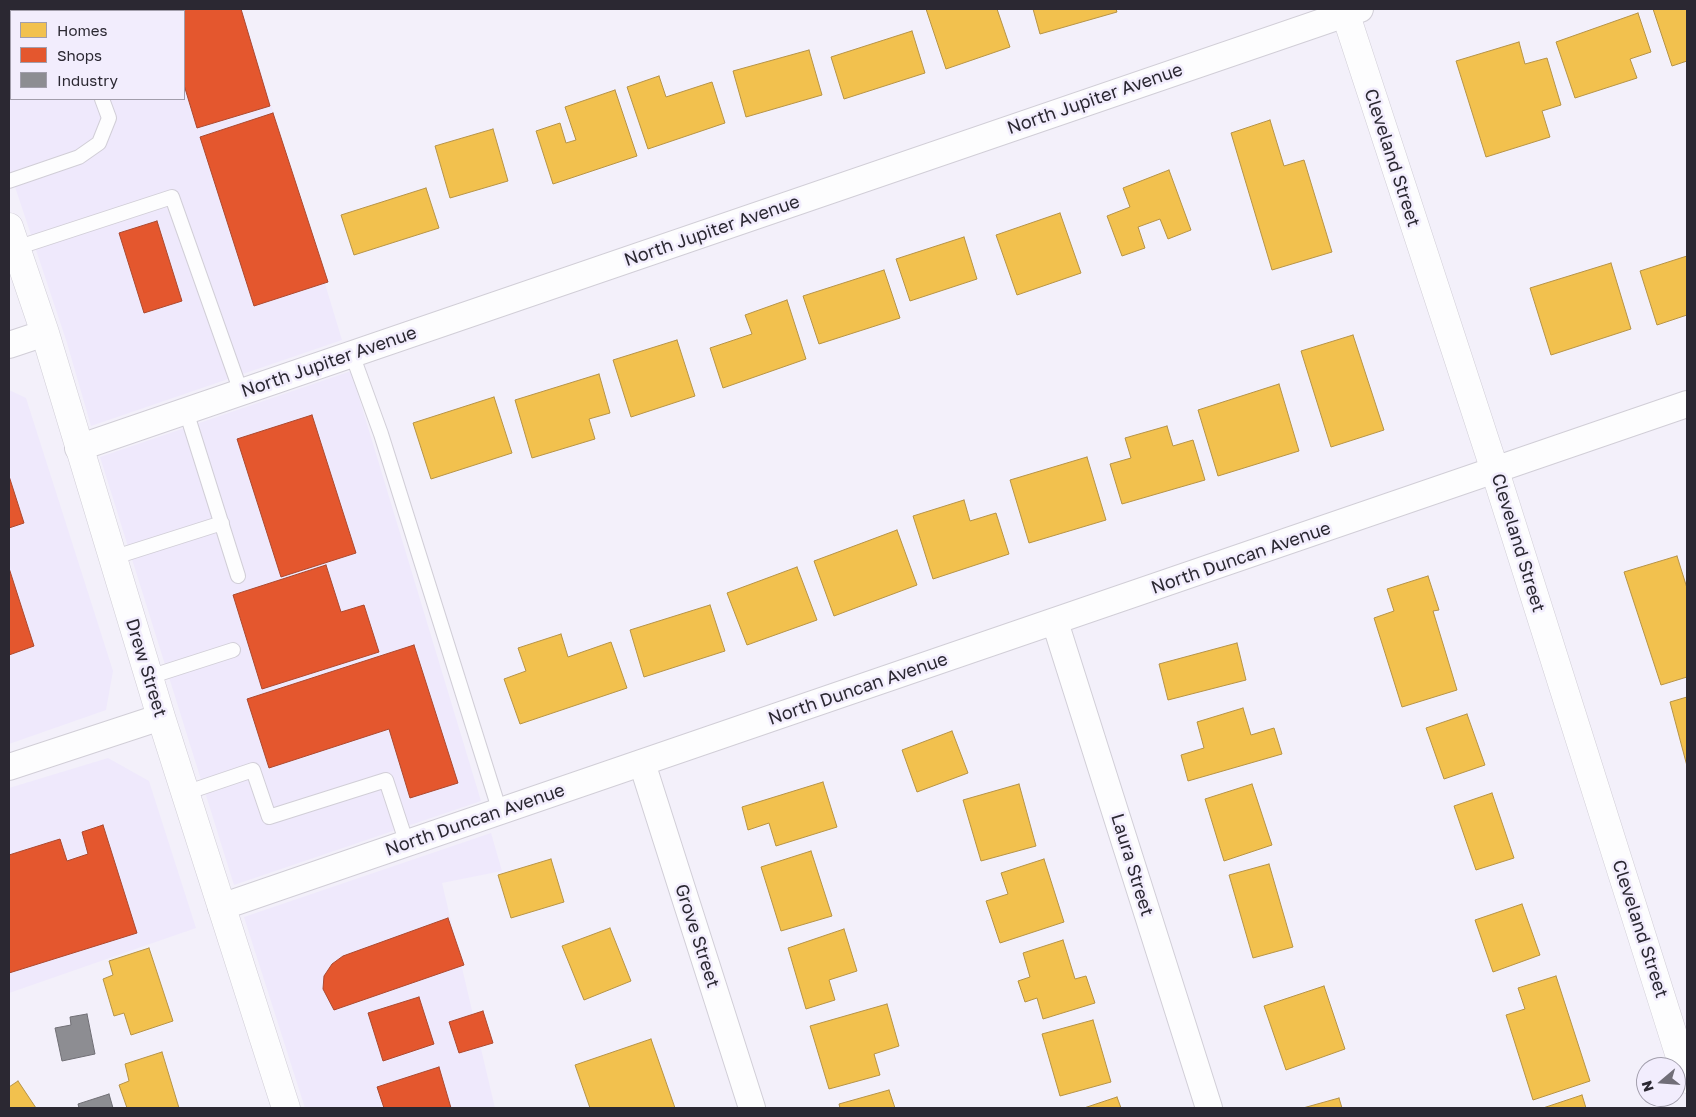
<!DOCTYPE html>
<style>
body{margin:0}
#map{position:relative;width:1696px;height:1117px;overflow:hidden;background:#f3f0fa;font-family:"Golos Text",sans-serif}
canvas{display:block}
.frame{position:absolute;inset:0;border:10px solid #2b2832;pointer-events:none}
.legend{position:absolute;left:10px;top:10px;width:175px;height:90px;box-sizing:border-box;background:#f2edfd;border:1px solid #a29eac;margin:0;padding:6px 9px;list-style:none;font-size:15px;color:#2b2832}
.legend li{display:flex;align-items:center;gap:10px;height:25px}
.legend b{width:25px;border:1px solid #a29eac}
.north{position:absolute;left:1636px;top:1057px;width:50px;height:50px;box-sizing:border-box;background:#f2edfd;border:1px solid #a29eac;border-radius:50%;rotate:252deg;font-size:14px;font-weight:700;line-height:20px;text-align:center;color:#2b2832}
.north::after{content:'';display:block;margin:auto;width:18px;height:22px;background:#716e78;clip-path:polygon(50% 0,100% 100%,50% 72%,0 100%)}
</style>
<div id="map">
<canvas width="1696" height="1117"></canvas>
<div class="frame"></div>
<ul class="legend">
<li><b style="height:14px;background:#f2c14e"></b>Homes</li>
<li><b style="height:14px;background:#e4572e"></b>Shops</li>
<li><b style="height:14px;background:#8d8d92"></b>Industry</li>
</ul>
<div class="north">N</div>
</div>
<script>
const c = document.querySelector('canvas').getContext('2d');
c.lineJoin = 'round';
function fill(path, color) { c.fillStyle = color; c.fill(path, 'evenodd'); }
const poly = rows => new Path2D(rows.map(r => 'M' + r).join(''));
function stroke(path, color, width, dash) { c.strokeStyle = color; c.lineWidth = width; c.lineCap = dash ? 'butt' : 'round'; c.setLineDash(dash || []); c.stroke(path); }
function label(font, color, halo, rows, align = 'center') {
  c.font = font + ' "Golos Text",sans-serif'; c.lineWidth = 5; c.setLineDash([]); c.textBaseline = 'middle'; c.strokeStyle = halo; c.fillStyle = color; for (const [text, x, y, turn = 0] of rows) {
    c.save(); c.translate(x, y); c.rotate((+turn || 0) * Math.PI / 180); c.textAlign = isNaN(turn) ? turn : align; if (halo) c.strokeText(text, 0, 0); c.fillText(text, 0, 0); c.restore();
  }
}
fill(poly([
 [9,9,242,9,342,340,91,426,67,343,9,169],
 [11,11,184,11,184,99,11,99],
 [351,371,481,801,234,885,100,457],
 [9,390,26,398,113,671,106,710,9,744],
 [108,758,149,781,196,928,9,993,9,788],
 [491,833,502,871,442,883,495,1108,305,1108,244,917]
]), '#efe9fc');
const homes = poly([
 [926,9,997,9,1010,47,946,69,926,9],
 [1033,9,1116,9,1117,12,1040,34,1033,9],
 [1653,9,1687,9,1687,61,1672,66,1653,9],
 [1638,13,1651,52,1630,59,1637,78,1575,98,1556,42,1638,13],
 [912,31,925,73,844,99,831,57,912,31],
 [1519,42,1525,64,1547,58,1561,105,1542,111,1550,137,1486,157,1456,61,1519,42],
 [809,50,822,95,746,117,733,71,809,50],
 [659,76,666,97,712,82,725,123,648,149,627,87,659,76],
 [615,90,637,156,553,184,536,131,560,123,566,143,576,140,565,107,615,90],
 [1270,120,1284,166,1304,160,1332,252,1272,270,1231,133,1270,120],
 [493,129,508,181,450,198,435,146,493,129],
 [1169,170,1191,230,1168,239,1160,219,1138,227,1145,248,1122,256,1107,216,1130,207,1123,188,1169,170],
 [426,188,439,228,354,255,341,215,426,188],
 [1060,213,1081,273,1017,295,996,235,1060,213],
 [964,237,977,279,910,301,896,259,964,237],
 [1687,256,1687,315,1657,325,1640,271,1687,256],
 [1611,263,1631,329,1551,355,1530,288,1611,263],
 [884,270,900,318,819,344,803,296,884,270],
 [787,300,806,359,723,388,710,348,752,334,745,315,787,300],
 [1353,335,1384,430,1331,447,1301,351,1353,335],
 [677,340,695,396,631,417,613,360,677,340],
 [599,374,610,413,589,419,595,439,532,458,515,400,599,374],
 [1279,384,1299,451,1218,476,1198,410,1279,384],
 [494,397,512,453,431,479,413,423,494,397],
 [1167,426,1173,446,1193,440,1205,480,1122,504,1110,464,1131,458,1125,438,1167,426],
 [1087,457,1106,520,1029,543,1010,480,1087,457],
 [964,500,970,521,996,513,1009,554,933,579,913,516,964,500],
 [897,530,917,585,834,616,814,561,897,530],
 [1677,556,1687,588,1687,677,1661,685,1624,572,1677,556],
 [797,567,817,620,747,645,727,593,797,567],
 [1428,576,1439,610,1433,611,1457,690,1402,707,1374,618,1394,611,1387,589,1428,576],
 [710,605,725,651,644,677,630,630,710,605],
 [561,634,568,657,611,642,627,688,520,724,504,679,526,671,518,648,561,634],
 [1237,643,1246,680,1168,700,1159,664,1237,643],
 [1687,697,1687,766,1670,702,1687,697],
 [1243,708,1251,735,1274,728,1282,754,1188,781,1181,755,1204,748,1197,722,1243,708],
 [1467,714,1485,765,1444,779,1426,728,1467,714],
 [952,731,968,773,917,792,902,750,952,731],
 [823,782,837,827,776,846,769,823,748,830,742,807,823,782],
 [1019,784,1036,846,981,861,963,800,1019,784],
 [1252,784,1272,845,1224,861,1205,799,1252,784],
 [1492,793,1514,858,1476,870,1454,806,1492,793],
 [811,851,832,916,781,931,761,867,811,851],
 [551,859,564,902,511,918,498,875,551,859],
 [1044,859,1064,922,1000,943,986,901,1008,894,1001,873,1044,859],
 [1269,864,1293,947,1253,958,1229,875,1269,864],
 [1522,904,1540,955,1493,972,1475,920,1522,904],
 [610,928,631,981,584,1000,562,946,610,928],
 [844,929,857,971,829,980,835,1000,806,1009,788,948,844,929],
 [1063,940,1075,979,1086,976,1095,1003,1043,1019,1037,998,1025,1002,1018,981,1030,977,1023,953,1063,940],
 [149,948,173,1021,131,1035,124,1013,114,1016,103,979,113,975,109,961,149,948],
 [1556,976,1590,1081,1533,1100,1506,1015,1525,1009,1518,988,1556,976],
 [1324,986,1345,1049,1286,1070,1264,1006,1324,986],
 [887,1004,899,1046,874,1054,880,1075,829,1089,810,1026,887,1004],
 [1093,1020,1111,1082,1060,1096,1042,1034,1093,1020],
 [651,1039,675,1108,590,1108,575,1065,651,1039],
 [162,1052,179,1108,127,1108,119,1085,129,1081,125,1064,162,1052],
 [18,1081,36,1108,9,1108,9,1087,18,1081],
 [889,1090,895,1108,840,1108,839,1104,889,1090],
 [1582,1095,1586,1108,1543,1108,1582,1095],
 [1117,1097,1121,1108,1084,1108,1117,1097],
 [1339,1098,1342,1108,1303,1108,1339,1098]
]);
fill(homes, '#f2c14e');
stroke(homes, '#b69346', 1);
const shops = poly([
 [126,9,241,9,270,106,197,128,184,85,184,11,127,11,126,9],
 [273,113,328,282,254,306,200,137,273,113],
 [157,221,182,301,144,313,119,233,157,221],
 [312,415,356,553,281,577,237,439,312,415],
 [9,476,24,523,9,528,9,476],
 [326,565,341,612,364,605,379,652,262,689,233,595,326,565],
 [9,568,34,646,9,655,9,568],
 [414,645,458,783,410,798,389,729,269,768,247,699,414,645],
 [103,825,137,933,9,973,9,855,60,839,67,861,88,854,82,832,103,825],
 [448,918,464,965,334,1010,323,989,324,976,332,964,343,956,448,918],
 [419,997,434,1044,383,1061,368,1013,419,997],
 [483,1011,493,1043,459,1053,449,1022,483,1011],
 [439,1067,451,1108,384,1108,377,1087,439,1067]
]);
fill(shops, '#e4572e');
stroke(shops, '#ac492f', 1);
const industry = poly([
 [87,1014,95,1054,62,1061,55,1028,71,1025,70,1017,87,1014],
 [109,1094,113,1108,79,1108,78,1104,109,1094]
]);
fill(industry, '#8d8d92');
stroke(industry, '#706f75', 1);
const service = poly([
 [75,9,75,11],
 [9,181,79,157,99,143,109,118,102,99],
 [16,248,172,197,241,392],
 [352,354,381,434,500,812],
 [186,411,238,576],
 [112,558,222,523],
 [149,677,233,650],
 [185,793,253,770,269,817,386,780,407,844]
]);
const minor = poly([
 [9,345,45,333],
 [78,448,1360,9],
 [1055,622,1209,1108],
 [642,763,752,1108],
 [9,767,161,717],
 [221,907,1687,404]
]);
const tertiary = poly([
 [1344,9,1495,471,1687,1079]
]);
const secondary = poly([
 [9,227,45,333,161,717,286,1108]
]);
stroke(service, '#d1ced7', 16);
stroke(minor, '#d1ced7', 28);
stroke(tertiary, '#d1ced7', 29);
stroke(secondary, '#d1ced7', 29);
stroke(service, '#fdfdfe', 14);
stroke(minor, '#fdfdfe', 26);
stroke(tertiary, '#fdfdfe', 28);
stroke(secondary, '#fdfdfe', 28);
label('18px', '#2b2832', '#f2edfd', [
 ["North Jupiter Avenue",1095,99,-19],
 ["Cleveland Street",1392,158,72],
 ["North Jupiter Avenue",712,231,-19],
 ["North Jupiter Avenue",329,362,-19],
 ["Cleveland Street",1518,543,73],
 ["North Duncan Avenue",1241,558,-19],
 ["Drew Street",146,668,73],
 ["North Duncan Avenue",858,689,-19],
 ["North Duncan Avenue",475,820,-19],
 ["Laura Street",1132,865,73],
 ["Cleveland Street",1640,929,72],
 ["Grove Street",697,936,72]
]);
</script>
